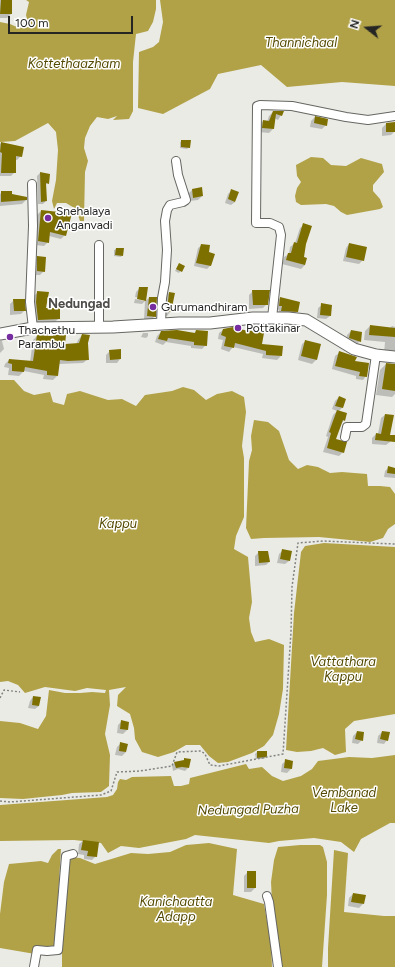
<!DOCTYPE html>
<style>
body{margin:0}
#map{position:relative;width:395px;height:967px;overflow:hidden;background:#ebebe6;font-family:Figtree,sans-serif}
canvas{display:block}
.north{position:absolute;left:347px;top:8px;width:40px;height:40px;-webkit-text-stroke:3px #fff;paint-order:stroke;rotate:287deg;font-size:11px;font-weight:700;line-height:16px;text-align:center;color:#252523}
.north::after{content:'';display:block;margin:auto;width:14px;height:18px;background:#252523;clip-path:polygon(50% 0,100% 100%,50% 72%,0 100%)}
.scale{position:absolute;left:8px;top:16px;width:125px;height:18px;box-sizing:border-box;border:2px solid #252523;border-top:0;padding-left:5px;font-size:12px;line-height:14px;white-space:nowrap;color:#252523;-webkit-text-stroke:3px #fff;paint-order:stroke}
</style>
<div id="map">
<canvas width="395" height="967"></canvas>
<div class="north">N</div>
<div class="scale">100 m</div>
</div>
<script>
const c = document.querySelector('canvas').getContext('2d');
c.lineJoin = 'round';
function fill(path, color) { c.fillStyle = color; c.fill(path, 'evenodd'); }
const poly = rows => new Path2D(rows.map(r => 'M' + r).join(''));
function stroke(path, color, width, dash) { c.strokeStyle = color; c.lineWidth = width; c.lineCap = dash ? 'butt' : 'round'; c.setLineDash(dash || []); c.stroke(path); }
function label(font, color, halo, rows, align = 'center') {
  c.font = font + ' Figtree,sans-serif'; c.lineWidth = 3; c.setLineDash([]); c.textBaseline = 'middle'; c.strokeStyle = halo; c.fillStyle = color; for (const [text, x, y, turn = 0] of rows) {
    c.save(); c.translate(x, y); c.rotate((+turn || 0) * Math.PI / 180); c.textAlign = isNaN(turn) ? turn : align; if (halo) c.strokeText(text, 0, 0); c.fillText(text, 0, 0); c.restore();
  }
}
fill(poly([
 [26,0,156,0,156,9,153,22,148,31,136,34,133,62,133,111,129,119,113,120,117,116,108,119,97,117,90,126,85,138,84,148,88,161,85,172,84,221,80,221,76,209,66,203,57,203,54,209,52,201,56,180,58,150,56,132,48,123,15,141,0,142,0,22,10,24,19,28,29,27,26,15,29,2],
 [160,0,395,0,395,86,342,82,287,87,261,65,218,74,210,89,163,114,138,108,139,52,153,47,159,42,163,22],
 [311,157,323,158,331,165,346,166,361,158,382,164,384,172,373,185,373,191,380,199,383,207,380,209,347,215,341,212,334,206,326,204,301,205,296,202,295,196,297,188,301,182,297,176,296,165],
 [0,380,14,380,24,391,34,395,50,392,53,402,64,405,67,394,80,391,108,400,122,399,136,406,145,395,172,391,183,387,194,390,206,400,217,394,232,391,244,397,246,412,242,446,244,458,244,517,236,536,234,549,248,557,252,602,249,618,251,632,255,642,269,639,284,645,283,689,279,714,273,735,264,746,252,753,228,762,218,763,209,756,200,745,186,745,174,752,158,757,142,752,135,739,134,728,130,714,117,706,118,695,126,687,109,690,110,705,105,734,110,755,109,786,101,792,72,793,62,795,23,799,0,798,0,721,20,723,38,729,46,716,49,690,65,693,80,693,92,692,105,693,106,690,87,688,75,691,45,687,25,693,18,685,8,681,0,682],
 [254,420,268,422,279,431,289,460,298,469,307,465,318,467,330,473,342,472,367,474,368,486,380,486,390,487,395,494,395,524,388,529,383,538,370,542,319,537,264,538,251,539,246,528,249,461,252,450,251,436],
 [324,543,395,547,395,714,354,721,345,729,346,752,335,755,323,748,311,751,297,752,286,750,294,613,301,552,305,546],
 [395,755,395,823,390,823,361,839,354,852,341,842,314,838,279,841,269,843,195,835,186,839,139,848,121,846,108,853,101,843,74,840,0,841,0,805,107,797,113,795,117,789,118,782,120,779,126,780,132,777,171,776,174,786,181,786,189,784,190,778,246,764,249,769,262,767,272,776,283,781,301,776,312,769,318,761,349,757,372,758],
 [209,843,237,849,233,895,264,904,271,944,272,967,62,967,62,948,69,857,80,858,95,864,131,853,148,854,170,852,186,845],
 [300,845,320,845,323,847,327,862,327,895,322,967,280,967,272,902,271,882,274,860,278,847],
 [58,849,61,849,55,948,35,954,0,948,0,914,4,882,9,864,41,861,48,863,52,855],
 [334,850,348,853,344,912,384,916,395,916,395,967,328,967,328,948]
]), '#b1a248');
fill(poly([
 [0,0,11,0,11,14,7,18,0,18],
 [273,112,283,112,278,120,274,118,273,129,269,133,259,132,259,125,263,121,267,122,269,116],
 [315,117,326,125,322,129,310,127,311,121],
 [386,124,395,131,391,135,382,136,382,128],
 [182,141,189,147,187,149,180,148,180,142],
 [1,143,21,156,17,160,15,160,15,172,11,176,0,176,0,144],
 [40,173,48,183,45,185,46,201,43,204,38,204,37,176],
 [192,190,202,196,198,200,189,201,189,193],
 [232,190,235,202,231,205,225,203,228,194],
 [2,192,11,194,26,200,22,204,0,206,0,194],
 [41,211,57,213,60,211,65,235,61,239,49,236,48,242,44,246,35,245,37,215],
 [304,225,305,244,303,257,306,258,305,265,301,269,282,264,284,257,289,254,290,247,295,243,300,228],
 [349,244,363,260,359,264,343,261,346,248],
 [202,245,208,253,213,254,210,266,207,269,194,266,198,248],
 [116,249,122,255,121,257,114,256,114,250],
 [38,258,44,271,40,275,33,275,34,261],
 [179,264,184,267,179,273,175,271],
 [140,288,145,301,142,304,134,303,135,299,144,301,144,299,135,297,136,292],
 [253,291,267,304,263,308,249,309,249,295],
 [38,292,45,309,59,318,55,322,34,323,34,296],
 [169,293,170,312,167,316,164,315,165,297],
 [149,298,155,316,151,320,144,320,145,301],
 [280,298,297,312,293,315,278,314,279,310,276,309,276,302],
 [14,300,24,311,21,314,10,315,10,304],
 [322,305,330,316,326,319,317,318,318,308],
 [370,326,390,328,392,326,395,327,395,354,384,353,385,342,364,340,365,331],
 [223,330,247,332,260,345,281,356,277,360,262,358,263,354,233,347,229,352,221,349,223,340,218,339,219,333],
 [351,331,360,341,356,345,346,342,347,335],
 [161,332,194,333,195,332,207,332,206,345,202,349,191,348,191,346,166,342,163,345,155,342,157,336],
 [143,333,148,333,148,336,146,338,141,337],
 [82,335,87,343,88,359,83,363,59,364,57,376,53,380,43,379,44,375,24,371,19,376,8,375,9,368,4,367,5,364,9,360,30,362,33,340,37,336,63,346,76,345,78,340],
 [0,341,2,341,4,349,0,353],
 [306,341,320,345,316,360,312,364,298,360,302,344],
 [110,351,120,359,117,363,106,363,106,355],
 [339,353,354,362,366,376,363,380,356,379,356,376,332,369,335,356],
 [386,364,395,364,395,394,392,397,376,395,380,370],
 [339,397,342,408,338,412,344,420,341,424,335,440,343,452,339,456,323,452,328,437,326,436,333,415,337,411,332,409,335,401],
 [385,415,392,416,388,435,391,436,390,442,386,445,372,444,372,438,376,434,378,434,381,418],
 [388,468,395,469,395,478,384,477,385,471],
 [283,550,289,561,285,564,277,563,279,554],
 [259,552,269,562,266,565,255,566,255,556],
 [33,697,39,706,35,709,28,708,30,701],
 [122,721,128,723,127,730,123,734,117,733,118,725],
 [357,732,362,740,358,744,352,743,353,736],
 [382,732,387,740,384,744,377,743,378,736],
 [120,744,127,745,126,752,122,756,115,755,117,747],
 [257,752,266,757,264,759,256,759,255,754],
 [286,761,292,762,291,769,287,773,281,772,282,764],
 [175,763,188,768,185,771,178,769,173,771,172,765],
 [83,841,96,856,92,860,84,859,84,855,78,854,79,844],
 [248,872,255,888,251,892,244,892,244,876],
 [353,894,363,904,359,908,348,906,349,898]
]), '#0003');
fill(poly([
 [1,0,12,0,12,14,0,14],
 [273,111,284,111,282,116,276,114,274,129,262,128,263,120,269,121],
 [315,116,328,119,327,126,314,123],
 [395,122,395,132,386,132,386,123],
 [181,140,191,140,190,148,181,147],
 [1,142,24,147,22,157,16,156,16,173,1,173,2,153,0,152],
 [40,172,50,174,49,184,46,183,47,201,41,202],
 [202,187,203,196,193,198,192,189],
 [231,189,239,192,235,202,228,199],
 [1,191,12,191,12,194,27,197,27,200,1,202],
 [41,210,59,212,59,210,72,213,66,236,50,232,49,243,38,241],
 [303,223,312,226,306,244,304,257,307,258,305,265,286,260,288,253,291,253,294,242,297,243],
 [349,243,367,247,364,261,346,257],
 [201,244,210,245,209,252,215,254,211,266,196,263],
 [116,248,124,248,123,256,115,255],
 [37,256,46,257,45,272,37,271],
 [179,263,185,266,182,272,176,269],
 [139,287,148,287,146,301,137,299],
 [252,290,270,290,268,305,253,305],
 [37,291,49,292,46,308,60,308,60,319,38,320,36,302],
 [169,292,175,293,171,312,167,311],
 [149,297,157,297,156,317,147,316],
 [280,297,300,302,298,312,281,311,282,306,279,306],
 [13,299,25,299,26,311,14,311],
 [321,303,332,305,331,316,320,315],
 [370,325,395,328,395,337,369,335],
 [233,327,248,331,248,330,264,333,262,344,283,346,282,356,266,355,266,351,235,343,234,348,224,346,226,337,221,335,223,329],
 [177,330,195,333,196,330,208,331,207,346,194,345,194,342,168,338,167,341,158,339,161,331],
 [351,330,362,332,361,342,349,338],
 [82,334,90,335,88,343,89,360,68,361,60,360,58,376,47,375,47,371,25,367,24,372,12,371,12,364,8,363,9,359,33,361,37,335,53,336,53,335,66,335,65,344,79,343],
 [305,340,321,344,317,360,301,356],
 [121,349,121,359,110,360,109,350],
 [339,351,357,357,355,361,369,363,367,377,359,376,360,372,335,366],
 [386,363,395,364,395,391,382,389],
 [339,396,346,399,343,408,335,406],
 [337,410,347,413,345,421,343,420,336,439,347,442,344,453,327,448,331,433,329,432],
 [385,414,394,415,390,435,395,435,395,442,375,440,376,433,381,434],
 [388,466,395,468,395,474,387,473],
 [282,549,292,551,290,561,280,559],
 [258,551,268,551,270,562,259,563],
 [33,696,41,697,39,706,32,705],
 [121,720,129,722,128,730,120,729],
 [357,731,364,732,363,741,355,739],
 [382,731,390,732,388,741,380,739],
 [120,742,128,744,126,752,119,751],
 [257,751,267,751,267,757,257,758],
 [184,758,191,759,189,768,182,767,176,768,174,762,184,760],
 [285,759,293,761,292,769,284,768],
 [83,840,99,842,97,857,87,856,88,851,81,850],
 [247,871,256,871,256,888,247,888],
 [353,893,366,895,364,904,351,902]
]), '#7e7000');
const street = poly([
 [32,184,33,226,30,302,33,328],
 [272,318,281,235,279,227,270,223,256,223,257,106,260,105,292,106,346,117,368,120,395,116],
 [161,324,162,298,165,282,167,250,165,221,167,210,170,205,183,202,186,200,178,175,176,161],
 [99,328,99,245],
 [345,437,347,427,362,427,366,424,376,355],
 [267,896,269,902,278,967],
 [34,967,37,950,47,951,58,950,66,856,73,854]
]);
const secondary = poly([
 [0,334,33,328,113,327,179,323,210,323,253,318,288,318,306,320,354,349,376,355,395,357]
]);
stroke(street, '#666662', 10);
stroke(secondary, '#666662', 13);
stroke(poly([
 [0,698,4,690,20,692],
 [0,801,10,802,101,795,111,791,117,772,140,771,172,766,177,752,201,751,205,754,210,765,219,766,283,754,291,632,292,587,298,543,323,541,395,544]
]), '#838380', 1.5, [2, 2]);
stroke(street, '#fff', 8);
stroke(secondary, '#fff', 11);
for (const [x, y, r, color] of [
 [48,218,4,"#762da0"],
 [153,307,4,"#762da0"],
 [238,328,4,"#762da0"],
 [10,337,4,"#762da0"]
]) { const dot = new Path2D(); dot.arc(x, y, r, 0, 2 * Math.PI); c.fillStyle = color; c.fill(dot); stroke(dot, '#fff', 1.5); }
label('12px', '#252523', '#fff', [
 ["Snehalaya",56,211],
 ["Anganvadi",56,225],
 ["Gurumandhiram",161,307],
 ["Pottakinar",246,328],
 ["Thachethu",18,330],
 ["Parambu",18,344]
], 'left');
label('italic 13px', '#534900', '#fff', [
 ["Thannichaal",301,43],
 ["Kottethaazham",74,64],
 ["Kappu",118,524],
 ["Vattathara",343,662],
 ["Kappu",343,677],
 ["Vembanad",344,793],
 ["Lake",344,808],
 ["Nedungad Puzha",248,810,-1],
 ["Kanichaatta",176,902],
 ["Adapp",176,917]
]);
label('bold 13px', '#4e4d4a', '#fff', [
 ["Nedungad",79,304]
]);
</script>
